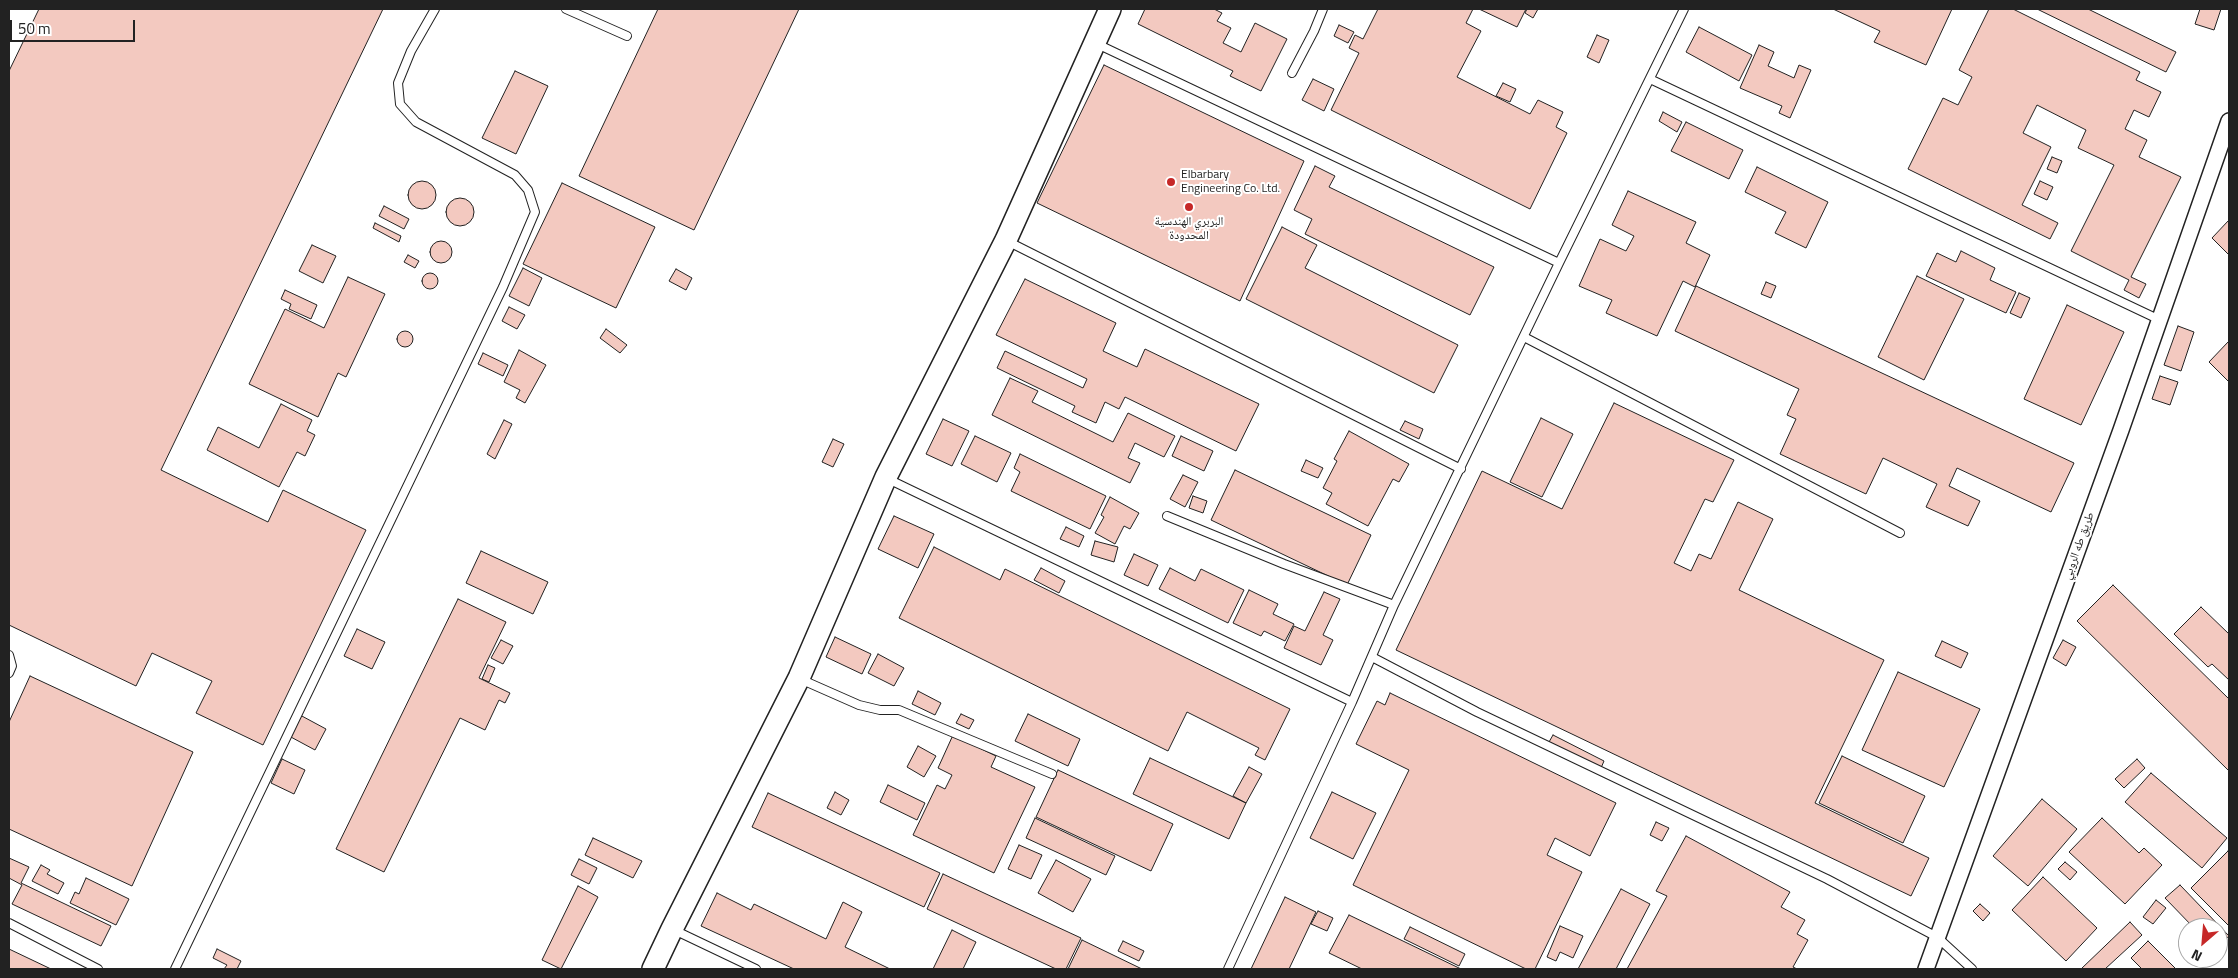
<!DOCTYPE html>
<meta charset="utf-8">
<style>
body{margin:0}
#map{position:relative;width:2238px;height:978px;overflow:hidden;background:#fff;font-family:"Titillium Web",sans-serif}
canvas{display:block}
.frame{position:absolute;inset:0;border:10px solid #222;pointer-events:none}
.north{position:absolute;left:2178px;top:918px;width:50px;height:50px;box-sizing:border-box;background:#fff;border:1px solid #a7a7a7;border-radius:50%;rotate:207deg;font-size:14px;font-weight:700;line-height:20px;text-align:center;color:#222}
.north::after{content:'';display:block;margin:auto;width:18px;height:22px;background:#c62828;clip-path:polygon(50% 0,100% 100%,50% 72%,0 100%)}
.scale{position:absolute;left:10px;top:20px;width:125px;height:22px;box-sizing:border-box;border:2px solid #222;border-top:0;padding-left:6px;font-size:15px;line-height:18px;white-space:nowrap;color:#222;-webkit-text-stroke:4px #fff;paint-order:stroke}
</style>
<div id="map">
<canvas width="2238" height="978"></canvas>
<div class="frame"></div>
<div class="north">N</div>
<div class="scale">50 m</div>
</div>
<script>
const c = document.querySelector('canvas').getContext('2d');
c.lineJoin = 'round';
function fill(path, color) { c.fillStyle = color; c.fill(path, 'evenodd'); }
const poly = rows => new Path2D(rows.map(r => 'M' + r).join(''));
function stroke(path, color, width, dash) { c.strokeStyle = color; c.lineWidth = width; c.lineCap = dash ? 'butt' : 'round'; c.setLineDash(dash || []); c.stroke(path); }
function label(font, color, halo, rows, align = 'center') {
  c.font = font + ' "Titillium Web","Noto Naskh Arabic",sans-serif'; c.lineWidth = 4; c.setLineDash([]); c.textBaseline = 'middle'; c.strokeStyle = halo; c.fillStyle = color; for (const [text, x, y, turn = 0] of rows) {
    c.save(); c.translate(x, y); c.rotate((+turn || 0) * Math.PI / 180); c.textAlign = isNaN(turn) ? turn : align; if (halo) c.strokeText(text, 0, 0); c.fillText(text, 0, 0); c.restore();
  }
}
const building = poly([
 [39,9,383,9,161,470,268,522,283,490,366,530,263,745,196,713,212,681,152,653,136,686,9,625,9,71,39,9],
 [658,9,799,9,694,230,579,176,658,9],
 [1145,9,1214,9,1222,13,1217,21,1231,28,1223,43,1241,52,1255,23,1287,39,1261,91,1230,76,1233,71,1138,24,1145,9],
 [1378,9,1473,9,1466,23,1481,31,1457,77,1530,114,1538,100,1563,112,1556,127,1567,133,1530,209,1331,110,1359,53,1349,48,1355,35,1363,39,1378,9],
 [1479,9,1526,9,1517,27,1479,9],
 [1527,9,1538,9,1533,18,1525,13,1527,9],
 [1833,9,1952,9,1926,65,1874,42,1880,31,1833,9],
 [1989,9,2013,9,2140,72,2136,80,2161,92,2149,117,2134,110,2125,129,2147,140,2139,157,2181,177,2131,277,2146,284,2139,298,2124,290,2129,280,2071,251,2114,165,2078,148,2086,130,2037,105,2023,133,2051,147,2022,205,2058,223,2050,239,1908,169,1943,98,1958,105,1972,77,1959,70,1989,9],
 [2037,9,2088,9,2176,52,2166,72,2037,9],
 [2200,9,2221,9,2214,30,2195,24,2200,9],
 [1339,25,1354,32,1348,43,1334,36,1339,25],
 [1699,27,1752,55,1739,81,1686,52,1699,27],
 [1597,35,1609,40,1599,63,1587,57,1597,35],
 [1759,45,1774,52,1768,66,1794,78,1799,65,1811,70,1790,118,1779,113,1782,106,1740,88,1759,45],
 [1104,65,1304,161,1240,301,1037,203,1104,65],
 [515,71,548,86,516,154,482,138,515,71],
 [1313,79,1334,89,1324,111,1302,100,1313,79],
 [1503,83,1516,89,1510,102,1496,96,1503,83],
 [1663,112,1682,122,1677,132,1659,121,1663,112],
 [1686,122,1743,150,1729,179,1671,151,1686,122],
 [2052,157,2062,161,2057,173,2047,169,2052,157],
 [1315,166,1335,176,1329,187,1494,267,1470,315,1305,234,1312,219,1294,210,1315,166],
 [1757,167,1828,202,1806,248,1775,233,1786,212,1745,192,1757,167],
 [2040,181,2053,187,2047,200,2034,194,2040,181],
 '408 195a14 14 0 1 1 28 0a14 14 0 1 1-28 0Z',
 [562,183,655,227,616,308,523,264,562,183],
 [1628,191,1696,222,1686,243,1710,255,1695,287,1683,281,1657,336,1606,313,1612,300,1579,286,1600,239,1626,251,1634,236,1612,225,1628,191],
 '446 212a14 14 0 1 1 28 0a14 14 0 1 1-28 0Z',
 [384,206,409,219,404,229,379,216,384,206],
 [2229,220,2229,255,2212,238,2229,220],
 [375,223,401,236,399,242,373,228,375,223],
 [1282,227,1317,245,1305,268,1458,345,1434,393,1246,299,1282,227],
 '430 252a11 11 0 1 1 22 0a11 11 0 1 1-22 0Z',
 [312,245,336,256,323,283,299,271,312,245],
 [1961,251,1995,268,1990,280,2016,292,2006,313,1926,276,1937,253,1956,262,1961,251],
 [408,255,419,261,415,268,404,262,408,255],
 [523,268,542,278,529,306,509,296,523,268],
 [676,269,692,278,686,290,669,281,676,269],
 '422 281a8 8 0 1 1 16 0a8 8 0 1 1-16 0Z',
 [1917,276,1964,299,1924,380,1878,357,1917,276],
 [348,277,385,294,346,377,338,373,318,417,249,384,285,309,324,328,348,277],
 [1025,279,1116,323,1103,351,1137,367,1145,349,1259,404,1236,451,1125,397,1119,409,1105,402,1096,423,1072,412,1075,406,997,368,1005,351,1083,388,1087,379,996,335,1025,279],
 [1766,282,1776,286,1771,298,1761,294,1766,282],
 [1696,286,2074,463,2051,512,1957,468,1949,486,1980,501,1968,526,1926,507,1937,484,1883,458,1866,494,1780,454,1796,419,1787,415,1799,389,1675,331,1696,286],
 [285,290,317,305,311,319,289,309,291,304,281,299,285,290],
 [2019,293,2030,298,2021,318,2010,313,2019,293],
 [2067,305,2124,332,2081,425,2024,399,2067,305],
 [509,307,525,315,517,329,502,321,509,307],
 [2178,326,2194,332,2181,371,2164,365,2178,326],
 [606,329,627,345,620,353,600,338,606,329],
 '397 339a8 8 0 1 1 16 0a8 8 0 1 1-16 0Z',
 [2229,341,2229,382,2209,362,2229,341],
 [519,350,546,365,525,403,516,398,520,390,504,382,519,350],
 [483,353,508,365,503,376,478,364,483,353],
 [2160,376,2178,382,2170,405,2152,399,2160,376],
 [1010,378,1038,391,1032,402,1113,442,1128,413,1175,436,1164,457,1135,443,1128,458,1140,463,1130,483,992,415,1010,378],
 [1614,403,1734,460,1713,502,1705,499,1674,563,1691,571,1699,554,1711,559,1738,502,1773,519,1739,590,1884,660,1815,803,1929,858,1911,896,1396,650,1482,471,1562,509,1614,403],
 [281,404,312,420,307,431,315,435,305,456,297,452,279,487,207,450,218,427,259,448,281,404],
 [1541,418,1573,434,1542,497,1510,482,1541,418],
 [943,419,969,431,952,466,926,454,943,419],
 [504,420,512,424,495,459,487,454,504,420],
 [1405,421,1423,429,1419,439,1400,430,1405,421],
 [1349,431,1409,464,1399,482,1393,479,1368,526,1326,504,1332,493,1323,488,1337,461,1334,459,1349,431],
 [975,436,1011,453,997,482,961,464,975,436],
 [1181,436,1213,451,1204,471,1172,456,1181,436],
 [833,439,844,444,833,467,822,462,833,439],
 [1020,454,1106,496,1090,529,1011,491,1020,472,1014,468,1020,454],
 [1306,460,1323,468,1318,478,1301,471,1306,460],
 [1235,470,1371,535,1347,585,1211,520,1235,470],
 [1183,475,1198,482,1185,507,1170,499,1183,475],
 [1193,496,1207,501,1203,513,1189,508,1193,496],
 [1110,497,1139,513,1130,529,1124,526,1115,544,1095,533,1104,517,1101,515,1110,497],
 [894,516,934,534,918,568,878,549,894,516],
 [1066,527,1084,536,1079,547,1060,539,1066,527],
 [1095,541,1118,547,1114,562,1091,555,1095,541],
 [934,547,1000,580,1005,569,1290,709,1265,760,1255,755,1259,748,1187,712,1168,751,899,618,934,547],
 [481,551,548,582,533,614,466,583,481,551],
 [1134,554,1158,565,1148,586,1124,575,1134,554],
 [1041,568,1065,581,1059,593,1034,580,1041,568],
 [1170,568,1195,581,1201,569,1244,590,1228,623,1159,589,1170,568],
 [2113,585,2229,699,2229,771,2077,621,2113,585],
 [1249,590,1278,604,1273,614,1294,624,1285,641,1264,631,1261,636,1233,623,1249,590],
 [1324,592,1340,599,1323,635,1333,640,1321,665,1284,648,1294,626,1305,631,1324,592],
 [458,599,506,622,479,678,510,693,505,703,499,700,485,730,460,718,384,872,336,849,458,599],
 [2201,607,2229,634,2229,680,2212,664,2208,667,2174,634,2201,607],
 [357,629,385,642,372,669,344,656,357,629],
 [835,637,871,654,862,674,826,657,835,637],
 [501,640,513,646,503,664,491,658,501,640],
 [2063,640,2076,647,2066,666,2053,658,2063,640],
 [1942,641,1968,653,1961,668,1935,656,1942,641],
 [878,654,904,668,894,686,868,673,878,654],
 [488,665,495,668,489,682,482,679,488,665],
 [1898,672,1980,709,1944,787,1862,750,1898,672],
 [30,676,193,752,132,886,9,829,9,722,30,676],
 [918,691,941,703,935,715,912,704,918,691],
 [1390,693,1616,803,1590,856,1555,838,1547,855,1582,872,1535,969,1526,969,1353,885,1409,770,1356,744,1377,701,1385,705,1390,693],
 [961,714,974,720,969,729,956,723,961,714],
 [1028,714,1080,739,1068,766,1015,741,1028,714],
 [300,715,326,729,315,750,289,736,300,715],
 [953,735,996,756,991,767,1035,787,994,873,913,835,937,785,945,789,952,775,938,768,953,735],
 [1553,735,1604,761,1601,768,1549,742,1553,735],
 [918,746,936,756,924,777,907,767,918,746],
 [1842,756,1925,796,1903,843,1819,803,1842,756],
 [1150,758,1246,803,1229,839,1133,794,1150,758],
 [282,759,305,770,294,794,271,783,282,759],
 [2137,759,2145,768,2124,788,2115,779,2137,759],
 [1249,767,1262,774,1246,803,1233,796,1249,767],
 [1058,770,1173,824,1151,871,1036,817,1058,770],
 [2151,773,2227,838,2202,868,2125,802,2151,773],
 [888,785,925,803,917,820,880,802,888,785],
 [835,792,849,800,841,815,827,808,835,792],
 [1332,792,1376,813,1353,859,1310,838,1332,792],
 [768,793,940,873,924,907,752,827,768,793],
 [2042,799,2077,829,2028,886,1993,856,2042,799],
 [1035,818,1115,856,1106,875,1026,838,1035,818],
 [2102,818,2139,853,2144,848,2162,865,2125,904,2069,852,2102,818],
 [1656,822,1669,828,1662,841,1650,835,1656,822],
 [1686,836,1790,892,1781,907,1805,920,1797,934,1808,940,1793,967,1797,969,1627,969,1667,896,1656,891,1686,836],
 [593,838,642,861,633,878,585,855,593,838],
 [1019,845,1042,855,1031,879,1008,869,1019,845],
 [2228,851,2229,853,2229,926,2191,888,2228,851],
 [9,858,29,867,21,883,111,926,101,946,12,904,22,885,9,878,9,858],
 [579,859,597,868,589,884,571,875,579,859],
 [1056,860,1091,879,1073,912,1038,893,1056,860],
 [2065,862,2077,872,2070,880,2058,869,2065,862],
 [41,865,50,870,47,874,64,883,58,894,32,881,41,865],
 [943,874,1081,938,1066,969,1056,969,927,909,943,874],
 [2043,877,2097,928,2066,961,2012,910,2043,877],
 [86,878,129,899,116,925,70,903,75,892,79,894,86,878],
 [2180,885,2229,936,2218,946,2218,928,2194,928,2165,898,2180,885],
 [578,886,598,897,561,969,542,960,578,886],
 [1621,889,1650,904,1616,969,1578,969,1621,889],
 [717,893,751,910,754,904,826,939,843,902,862,912,845,947,890,969,794,969,701,926,717,893],
 [1285,897,1316,912,1289,969,1251,969,1285,897],
 [2156,900,2166,908,2153,924,2143,917,2156,900],
 [1980,904,1990,913,1983,921,1973,911,1980,904],
 [1318,911,1333,918,1327,931,1311,924,1318,911],
 [1349,915,1461,969,1362,969,1329,953,1349,915],
 [2130,922,2142,935,2105,969,2081,969,2130,922],
 [1560,926,1583,936,1573,958,1560,952,1556,961,1547,957,1560,926],
 [1410,927,1465,954,1459,966,1404,939,1410,927],
 [952,930,976,942,963,969,933,969,952,930],
 [1082,940,1142,969,1068,969,1082,940],
 [1123,941,1144,951,1139,961,1118,951,1123,941],
 [2148,941,2176,969,2142,969,2131,958,2148,941],
 [9,949,51,969,9,969,9,949],
 [217,949,241,961,237,969,224,969,227,965,213,958,217,949]
]);
fill(building, '#f3c9c0');
stroke(building, '#222', 1);
const lane = poly([
 [566,9,627,36],
 [1095,43,1559,263,1394,605,1352,702,1228,969],
 [1292,73,1314,31,1323,9],
 [1650,79,2160,320],
 [1007,241,1461,469],
 [1559,263,1684,9],
 [1524,337,1900,533],
 [888,479,1352,702],
 [1167,516,1284,564,1394,605],
 [9,655,12,666,9,673],
 [1372,657,1477,712,1827,879,1937,937,1972,969],
 [800,679,859,705,880,710,899,710,1052,774],
 [9,923,98,969],
 [672,929,756,969],
 [175,969,503,287,535,212,528,190,515,175,416,122,400,104,398,83,411,51,435,9]
]);
const street = poly([
 [1926,969,2121,430,2229,121]
]);
const secondary = poly([
 [653,969,672,929,799,678,886,477,1006,240,1110,9]
]);
stroke(lane, '#222', 10);
stroke(street, '#222', 18);
stroke(secondary, '#222', 24);
stroke(lane, '#fff', 8);
stroke(street, '#fff', 15);
stroke(secondary, '#fff', 21);
for (const [x, y, r, color] of [
 [1171,182,5,"#c62828"],
 [1189,207,5,"#c62828"]
]) { const dot = new Path2D(); dot.arc(x, y, r, 0, 2 * Math.PI); c.fillStyle = color; c.fill(dot); stroke(dot, '#fff', 2); }
label('12px', '#222', '#fff', [
 ["Elbarbary",1181,175],
 ["Engineering Co. Ltd.",1181,189],
 ["البربري الهندسية",1189,222,"center"],
 ["المحدودة",1189,236,"center"]
], 'left');
label('12px', '#222', '#fff', [
 ["طريق طه الروبي",2079,546,-70]
]);
</script>
